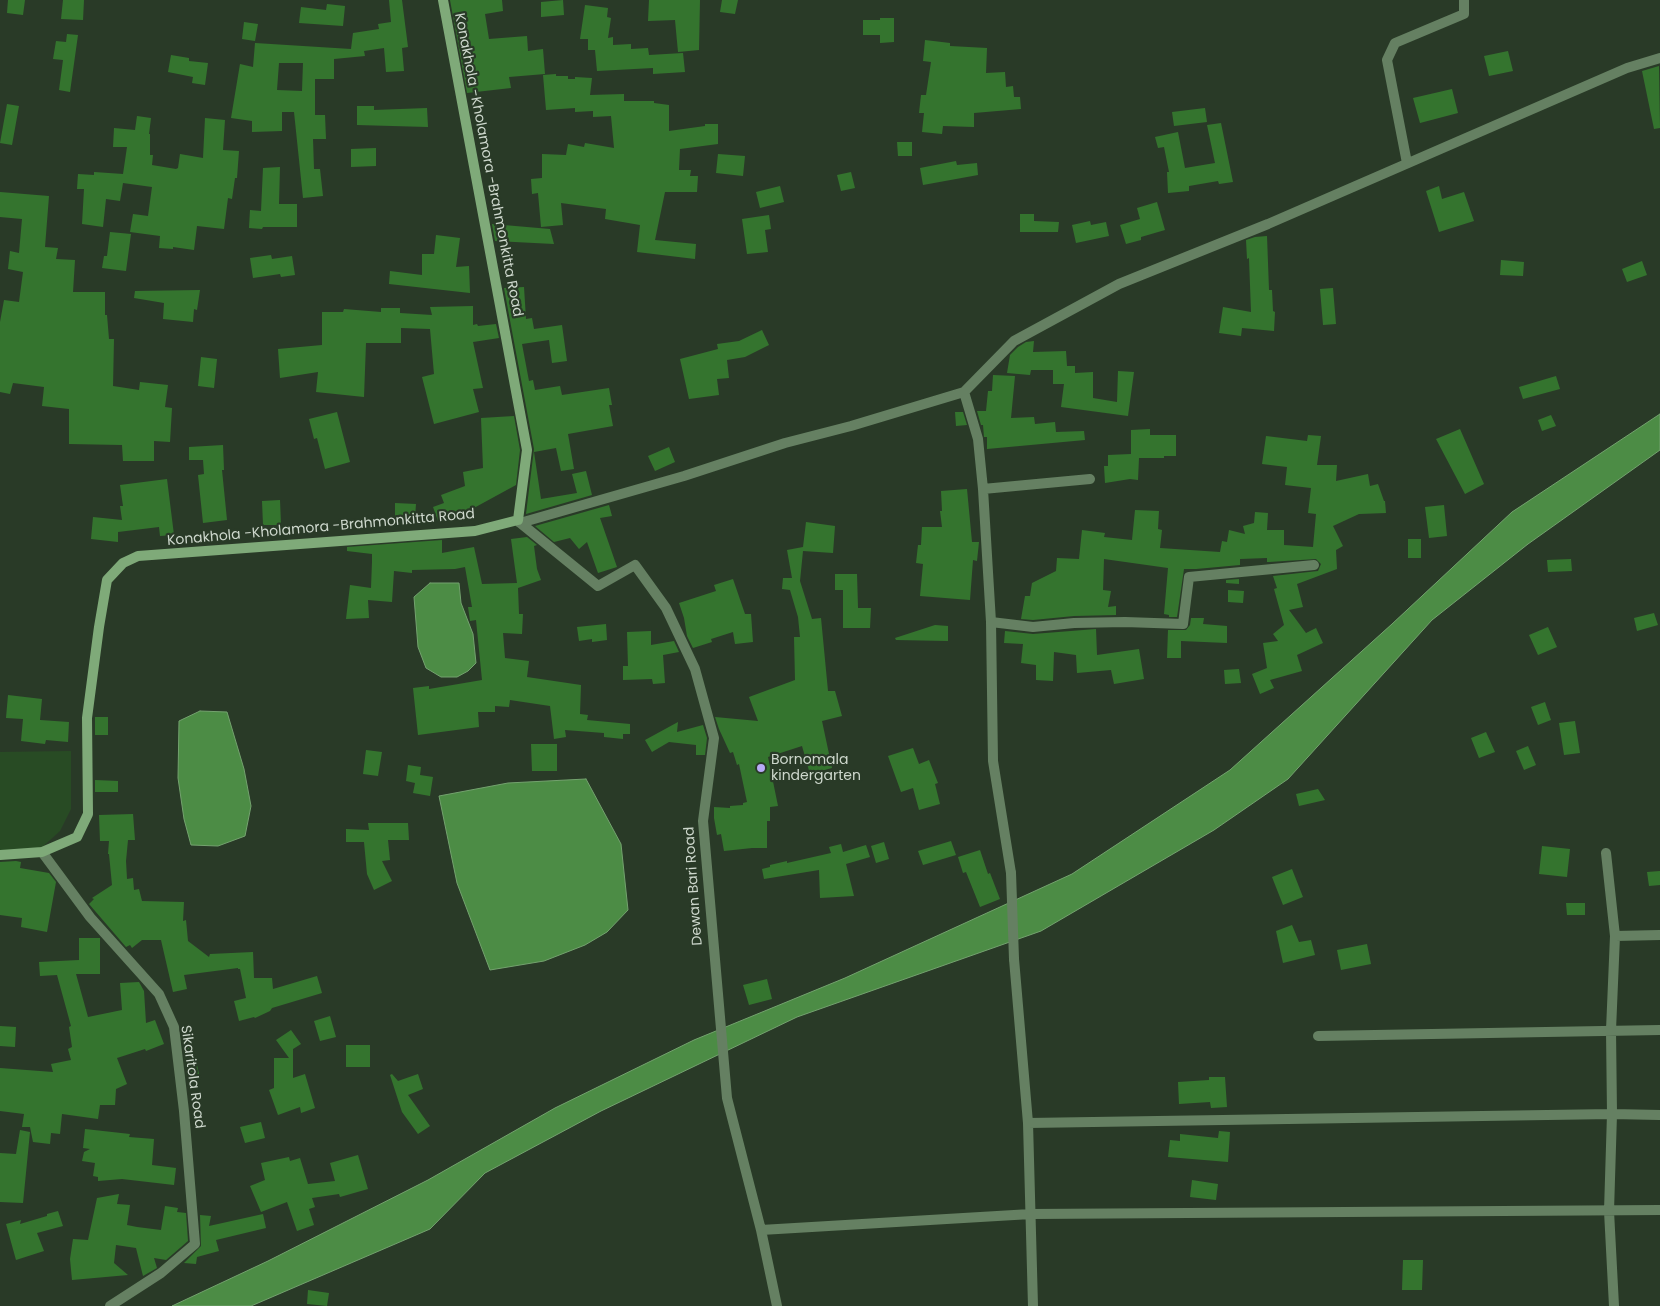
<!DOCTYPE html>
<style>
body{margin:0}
canvas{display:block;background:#293a27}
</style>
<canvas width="1660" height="1306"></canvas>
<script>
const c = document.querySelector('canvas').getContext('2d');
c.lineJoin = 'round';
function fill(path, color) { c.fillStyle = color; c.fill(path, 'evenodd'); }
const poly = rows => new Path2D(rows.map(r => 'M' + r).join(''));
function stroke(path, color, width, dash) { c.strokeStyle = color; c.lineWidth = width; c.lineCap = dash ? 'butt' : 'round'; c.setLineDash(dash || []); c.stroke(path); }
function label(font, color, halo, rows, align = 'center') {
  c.font = font + ' Poppins,sans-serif'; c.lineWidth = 4.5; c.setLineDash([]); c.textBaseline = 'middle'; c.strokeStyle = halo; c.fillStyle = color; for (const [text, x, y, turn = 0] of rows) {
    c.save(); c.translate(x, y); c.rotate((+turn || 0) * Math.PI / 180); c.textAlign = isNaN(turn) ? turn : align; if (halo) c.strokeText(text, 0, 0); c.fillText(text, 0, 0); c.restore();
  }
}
fill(poly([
 [71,751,71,809,60,831,39,850,0,853,0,752]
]), '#284b24');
const water = poly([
 [1660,414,1660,450,1528,544,1432,620,1288,779,1214,830,1041,931,797,1017,601,1111,485,1173,430,1229,251,1306,172,1306,268,1261,428,1180,555,1108,694,1040,845,978,1072,874,1230,770,1392,624,1512,512,1660,414],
 [430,583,459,583,461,603,473,634,476,663,468,671,457,677,441,677,426,668,418,647,414,597,430,583],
 [200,711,227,712,244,769,251,806,245,836,218,846,191,845,184,819,178,778,179,721,200,711],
 [586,779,621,844,628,910,607,932,585,945,544,961,490,970,457,883,439,796,508,783,586,779]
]);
fill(water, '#4c8c45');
stroke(water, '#73a26e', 1);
fill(poly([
 [8,0,25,0,23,15,7,13],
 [63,0,84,0,83,20,61,19],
 [389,0,402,0,408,47,402,48,404,71,386,72,384,48,364,51,365,56,334,59,334,79,315,79,315,115,325,115,326,139,313,139,314,169,320,169,323,196,303,198,294,112,282,112,282,131,252,132,252,121,231,118,240,64,253,67,255,43,351,49,353,33,379,29,378,24,391,22],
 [279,63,303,63,302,91,277,90],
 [450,0,502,0,503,11,485,14,489,39,527,36,528,51,543,49,545,74,509,77,511,88,467,93],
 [563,0,564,15,541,17,541,2],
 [649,0,700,0,699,50,678,52,675,20,648,21],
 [722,0,738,0,735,14,720,12],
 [327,4,345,6,343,26,299,23,301,7,326,10],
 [585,5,608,8,607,17,611,18,608,38,613,37,613,45,631,44,631,49,648,48,649,55,683,53,685,72,653,74,653,68,597,71,595,50,588,50,588,39,580,39],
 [880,18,894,18,894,42,880,43,880,35,863,35,863,20,880,20],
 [244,22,258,24,255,41,242,39],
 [67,34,78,35,70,92,59,90,63,60,53,59,56,41,66,42],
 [925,40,950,43,950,46,987,48,986,73,1005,72,1006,87,1013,86,1014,97,1020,97,1021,109,974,113,974,127,943,126,942,134,922,132,924,113,919,113,921,95,926,95,931,62,923,61],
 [1508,51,1513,71,1489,76,1484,56],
 [171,55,189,58,189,61,208,63,205,85,192,83,193,77,168,72],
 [1659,66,1660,128,1654,129,1642,71],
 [556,74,556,76,568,76,568,79,575,79,575,77,592,78,590,95,624,94,624,101,654,101,654,103,669,105,669,131,705,126,705,124,718,124,718,144,680,149,679,170,691,170,690,176,698,176,697,192,665,192,655,240,696,244,695,259,637,252,640,225,605,219,606,209,561,203,563,225,541,227,538,193,532,194,531,179,542,178,542,154,566,155,568,144,584,147,585,143,614,148,611,116,593,117,593,111,575,112,575,108,546,110,543,75],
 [1452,89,1458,113,1420,123,1413,98],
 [7,104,19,106,12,145,0,143],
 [357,106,374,106,374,110,427,108,428,127,357,125],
 [1205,108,1207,122,1174,126,1172,112],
 [137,116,151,118,149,134,150,134,150,155,153,155,152,165,176,169,178,168,180,154,203,158,205,118,225,120,223,150,239,151,237,178,235,178,232,199,228,198,224,229,197,226,194,250,173,247,173,249,159,248,160,236,130,232,133,214,148,216,152,187,123,183,120,201,106,199,103,227,82,224,84,189,77,189,78,174,94,175,94,172,123,174,127,147,113,147,114,128,135,130],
 [1221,123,1233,182,1219,184,1218,181,1189,186,1189,191,1168,193,1167,172,1169,172,1164,147,1158,148,1155,137,1178,132,1185,168,1215,163,1207,125],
 [897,142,912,142,912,156,898,156],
 [376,148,376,166,351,167,351,149],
 [718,154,745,156,743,176,716,173],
 [956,161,957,165,977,163,978,175,923,185,920,168],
 [280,167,279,204,297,204,297,227,263,227,262,229,249,228,250,210,261,211,263,168],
 [851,172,855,188,841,191,837,175],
 [780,186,784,202,760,208,756,192],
 [1439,186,1442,199,1464,192,1474,221,1439,232,1426,191],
 [0,192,49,196,45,247,58,248,56,259,75,260,73,292,105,292,105,315,107,315,109,339,114,339,113,386,139,390,140,382,168,385,165,407,172,408,170,442,154,441,154,461,123,461,122,445,69,444,69,409,42,406,44,387,13,383,10,394,0,392,0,322,4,300,19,302,23,272,8,269,10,251,19,253,22,219,0,217],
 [1157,202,1165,230,1141,237,1141,240,1126,244,1120,225,1140,219,1137,208],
 [1020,214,1034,214,1034,221,1059,222,1058,232,1020,232],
 [769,215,771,229,765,230,768,252,747,254,742,219],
 [1090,221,1091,225,1106,222,1109,236,1076,243,1072,225],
 [492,224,550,229,554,244,495,241],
 [110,232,131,234,126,271,102,268,104,256,107,256],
 [436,235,460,238,456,267,469,266,470,293,389,284,390,271,422,275,422,254,434,254],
 [1267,236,1269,290,1272,290,1273,311,1275,312,1274,331,1242,328,1241,336,1219,333,1223,307,1251,312,1249,258,1247,259,1246,240,1255,237],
 [271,255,272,259,292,256,295,275,281,277,280,274,253,278,250,258],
 [1501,260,1524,262,1523,276,1500,275],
 [1642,261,1647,275,1627,282,1622,269],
 [524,287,526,319,532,318,534,329,562,325,567,361,552,363,549,340,522,344,529,381,533,380,535,390,560,386,562,395,609,388,612,405,609,405,613,426,568,434,574,469,561,471,556,448,534,452,541,499,577,493,572,474,586,471,592,495,526,514,534,449,504,288],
 [1333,288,1336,324,1323,325,1320,289],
 [200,290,197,310,194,309,193,322,163,319,164,303,134,298,135,291],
 [473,306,473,325,477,324,478,326,496,324,499,338,473,342,483,388,473,389,479,412,434,424,422,377,434,374,430,329,401,328,401,343,366,343,364,397,316,392,318,372,280,378,278,349,322,345,322,312,343,312,344,309,381,312,381,308,400,308,400,313,432,315,430,307],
 [762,330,769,345,745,357,727,360,729,378,717,379,719,395,689,399,680,359,718,349,717,344,739,341],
 [1034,341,1033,352,1066,351,1067,366,1075,366,1075,373,1093,372,1093,398,1117,402,1118,371,1134,372,1128,416,1061,407,1064,384,1053,384,1053,370,1031,370,1030,375,1007,373,1010,355,1018,347,1026,342],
 [201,357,217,359,214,388,198,386],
 [993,375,1015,376,1011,418,1034,417,1035,424,1055,422,1056,432,1084,431,1085,440,987,449,987,437,984,437,983,425,981,425,977,411,986,411,988,391,992,391],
 [1556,376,1560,389,1523,399,1519,387],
 [337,412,350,462,325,469,317,438,314,439,309,419],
 [955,412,963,412,967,425,956,426],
 [1551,415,1556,426,1542,431,1538,420],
 [514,416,520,450,516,485,472,509,438,521,433,507,444,503,441,495,465,486,463,472,483,468,481,418],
 [1150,429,1150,435,1176,435,1176,456,1164,456,1164,458,1139,458,1138,480,1130,479,1105,483,1104,466,1108,466,1108,455,1131,454,1131,430],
 [1460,429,1484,484,1465,494,1436,439],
 [1308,435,1321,436,1317,465,1337,465,1336,481,1368,474,1370,486,1378,484,1384,501,1385,501,1386,513,1359,514,1333,526,1343,546,1336,550,1337,569,1297,584,1303,607,1289,610,1306,633,1316,628,1323,643,1297,655,1302,671,1270,680,1274,688,1260,694,1252,674,1267,668,1263,643,1278,641,1273,634,1284,625,1274,589,1277,588,1273,576,1318,571,1321,564,1316,559,1269,562,1267,562,1267,558,1240,559,1240,565,1196,569,1184,569,1177,617,1169,617,1169,615,1164,614,1168,568,1104,559,1103,590,1111,591,1108,607,1116,606,1116,615,1074,616,1033,620,1021,619,1025,596,1030,596,1032,583,1056,571,1057,558,1079,559,1082,530,1105,533,1104,537,1132,540,1135,510,1159,511,1158,529,1162,530,1160,548,1220,552,1222,541,1227,542,1229,530,1245,534,1243,526,1254,523,1255,512,1268,513,1267,530,1284,530,1284,545,1313,547,1316,514,1308,513,1311,488,1285,485,1287,467,1262,464,1266,436,1307,441],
 [223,445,224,470,222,470,227,520,203,523,198,475,204,474,203,460,189,460,189,447],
 [669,447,675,462,655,471,648,456],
 [167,479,174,535,160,536,159,527,118,532,118,542,91,539,93,517,122,520,120,506,123,506,120,485],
 [967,489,972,542,979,542,977,561,973,560,970,600,920,596,923,564,916,563,918,545,921,545,922,527,942,527,940,511,942,511,941,491],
 [280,500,281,525,263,525,262,501],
 [395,503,416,504,415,517,395,517],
 [609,505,612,516,600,518,617,567,598,573,587,542,579,549,570,538,554,542,535,526],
 [1444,505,1447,536,1429,538,1425,507],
 [806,522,835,526,833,553,803,551,800,581,812,619,821,618,828,691,835,691,842,716,822,721,832,768,810,774,802,746,768,757,778,806,770,807,770,821,767,821,767,848,752,848,724,851,721,834,717,835,714,818,714,807,730,808,730,806,743,805,743,803,747,802,739,764,737,765,733,752,730,753,719,729,715,717,758,721,749,697,795,680,794,637,800,637,798,617,790,590,782,589,783,578,792,578,787,550,803,547],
 [527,537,537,545,534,546,537,569,541,580,518,588,519,614,523,614,522,634,503,633,505,658,529,661,527,677,581,685,580,714,588,715,587,720,630,724,630,734,623,734,623,739,604,737,604,733,565,730,566,737,554,739,550,706,510,700,509,707,495,706,495,712,478,712,479,727,418,735,413,688,429,686,429,689,482,680,476,620,470,621,468,607,472,607,465,567,455,569,412,570,412,573,394,571,392,602,368,600,369,618,346,619,350,585,371,588,372,562,372,554,347,551,347,547,442,540,442,553,474,547,482,584,517,583,511,539],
 [1408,539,1421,539,1421,558,1408,558],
 [1571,559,1572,571,1548,572,1547,560],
 [835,574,857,574,858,608,871,608,870,628,843,628,843,590,835,590],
 [733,579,745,614,751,614,753,642,735,644,733,632,711,639,712,642,693,648,687,636,684,618,679,603,716,591,714,585],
 [1239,579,1239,584,1226,583,1226,580],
 [1228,590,1244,591,1243,603,1228,602],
 [1654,613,1658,625,1637,631,1634,618],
 [1191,618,1204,618,1203,624,1227,626,1227,643,1181,641,1181,658,1167,658,1168,630,1186,630,1190,625],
 [606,624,607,640,592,642,592,639,579,641,577,627],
 [935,625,948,626,948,641,896,640,895,638],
 [1548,627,1557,647,1538,655,1529,635],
 [1096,629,1097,655,1139,649,1144,679,1114,684,1111,670,1077,673,1076,655,1054,652,1053,681,1036,680,1036,665,1021,663,1023,644,1004,643,1005,631,1033,634],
 [651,631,651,645,674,641,679,652,663,655,665,683,653,684,652,679,623,680,623,666,628,666,627,632],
 [1239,669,1241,683,1225,684,1224,670],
 [8,695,42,699,40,720,69,722,68,742,46,740,45,744,21,741,23,719,6,718],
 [1545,702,1551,720,1538,725,1531,707],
 [95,717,108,717,108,735,95,735],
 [1575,721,1580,753,1564,755,1559,723],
 [678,722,677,732,703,725,707,738,705,755,696,755,696,745,669,742,652,752,645,740],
 [1486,732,1495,752,1479,758,1471,738],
 [531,744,557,744,557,771,532,771],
 [1528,746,1536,765,1524,770,1516,751],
 [913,748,919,764,929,760,938,783,935,784,940,804,919,810,913,788,901,792,888,756],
 [366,750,382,752,378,776,363,774],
 [408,765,421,767,420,775,433,777,430,796,413,793,415,783,406,781],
 [95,780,118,781,118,792,95,792],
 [1318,789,1325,800,1299,806,1296,794],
 [133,814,135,840,128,840,126,861,127,879,133,878,134,890,139,889,142,901,184,902,183,921,186,920,188,941,209,957,210,954,253,952,254,978,272,978,273,989,317,976,322,993,272,1008,270,1011,255,1018,254,1017,239,1021,234,1001,246,998,240,969,238,969,238,968,184,975,187,989,173,992,161,940,142,940,132,948,130,945,126,947,89,904,94,899,92,898,112,885,109,854,108,854,109,841,100,841,99,815],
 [368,823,408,823,409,840,388,840,390,860,382,861,392,881,374,890,367,874,364,842,346,842,346,829,369,830],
 [951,841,956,855,923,865,918,851],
 [884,842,889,859,876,863,871,846],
 [841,844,843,852,866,845,870,857,846,864,854,896,820,898,819,870,764,879,762,869,770,867,770,865,787,861,787,863,831,853,829,847],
 [1542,846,1570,849,1567,877,1539,874],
 [980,850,988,874,990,873,1000,899,980,907,966,872,963,873,958,857],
 [16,861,21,862,20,868,49,873,56,882,47,932,21,927,22,918,0,915,0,862],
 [1292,869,1303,897,1283,905,1272,877],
 [1660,871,1660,885,1649,886,1647,872],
 [1566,903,1585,903,1585,915,1567,915],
 [1292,925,1299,942,1311,940,1315,955,1283,963,1276,931],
 [79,938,100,938,100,974,76,974,88,1017,122,1010,120,983,139,982,144,991,146,1023,155,1020,164,1044,146,1051,145,1049,117,1058,127,1084,116,1089,115,1105,100,1105,98,1119,62,1114,60,1134,51,1133,50,1144,33,1142,30,1127,22,1127,24,1114,0,1111,0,1068,53,1072,51,1064,71,1060,68,1049,72,1047,69,1027,71,1026,57,975,40,976,39,962,79,960],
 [1367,944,1371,964,1341,970,1337,950],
 [767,979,772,999,749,1005,743,985],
 [330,1016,336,1037,320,1041,314,1021],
 [0,1026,16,1027,15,1047,0,1046],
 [291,1030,301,1044,293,1049,293,1078,305,1074,315,1108,301,1113,300,1107,278,1115,269,1090,274,1088,274,1058,289,1058,276,1040],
 [190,1034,199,1074,187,1077,182,1036],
 [346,1045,370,1045,370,1067,346,1067],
 [392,1074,398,1081,418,1074,423,1089,408,1095,430,1126,418,1134,402,1112,390,1075],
 [1209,1077,1225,1077,1227,1107,1211,1108,1210,1102,1179,1104,1178,1082,1209,1080],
 [261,1122,265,1138,245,1143,240,1127],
 [85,1129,130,1134,129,1137,154,1139,152,1165,176,1168,174,1185,122,1179,98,1181,98,1177,93,1176,95,1163,82,1161,84,1152,90,1149,83,1148],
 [20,1130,30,1132,23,1203,0,1202,0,1153,16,1154],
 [1219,1131,1230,1132,1228,1162,1168,1157,1170,1140,1180,1141,1180,1134,1218,1138],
 [358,1155,368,1189,340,1197,339,1194,312,1198,315,1207,309,1209,314,1225,297,1231,287,1202,261,1212,250,1186,265,1180,261,1163,289,1157,290,1161,300,1158,308,1184,335,1181,330,1163],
 [1192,1180,1218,1184,1216,1200,1190,1197],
 [119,1194,117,1204,130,1205,127,1225,137,1227,161,1230,165,1206,178,1208,177,1212,186,1213,188,1241,166,1260,154,1258,157,1268,143,1276,136,1248,116,1245,114,1263,128,1275,72,1280,70,1259,73,1239,88,1240,97,1198],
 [58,1211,63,1226,37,1233,44,1251,16,1260,6,1224,21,1220,20,1224,47,1216,47,1214],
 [263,1214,266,1228,216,1240,219,1251,197,1257,196,1264,184,1263,201,1246,200,1215,211,1216,209,1226],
 [1403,1260,1423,1260,1422,1290,1402,1290],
 [308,1290,329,1293,327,1306,307,1304]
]), '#34742e');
stroke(poly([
 [1407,163,1387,60,1395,43,1464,14,1464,0],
 [964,392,978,439,983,489,991,622,993,761,1011,873],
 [983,489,1090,479],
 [518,521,598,586,635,565,666,608,695,669,714,738,703,821,727,1098,761,1230,777,1306],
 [520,523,684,476,785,443,851,426,964,392,1014,341,1119,284,1268,224,1627,68,1660,58],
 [991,622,1033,627,1074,623,1125,622,1183,624,1189,577,1314,565],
 [42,852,90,917,159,994,174,1027,184,1111,195,1244,161,1273,110,1306],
 [1606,853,1615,936,1611,1030,1612,1114,1609,1211,1614,1306],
 [1615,936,1660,935],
 [1014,959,1028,1123,1033,1306],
 [1318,1036,1660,1030],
 [1028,1123,1612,1114,1660,1115],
 [761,1230,1031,1214,1660,1210]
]), '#658062', 10);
stroke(poly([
 [1011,873,1014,959]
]), '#658062', 10);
stroke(poly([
 [0,855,42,852,77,837,88,814,87,718,99,627,107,580,123,563,138,556,475,531,518,520,527,450,443,0]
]), '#7faa79', 10);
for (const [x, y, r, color] of [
 [761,768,5,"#b8abf7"]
]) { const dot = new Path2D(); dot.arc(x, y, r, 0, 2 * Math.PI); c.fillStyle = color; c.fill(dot); stroke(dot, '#293a27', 2); }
label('14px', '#cdd7cc', '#293a27', [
 ["Konakhola -Kholamora -Brahmonkitta Road",488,165,79],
 ["Konakhola -Kholamora -Brahmonkitta Road",321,528,-5],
 ["Dewan Bari Road",694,886,-94],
 ["Sikaritola Road",192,1077,82]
]);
label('14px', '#cdd7cc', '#293a27', [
 ["Bornomala",771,760],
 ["kindergarten",771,776]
], 'left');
</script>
